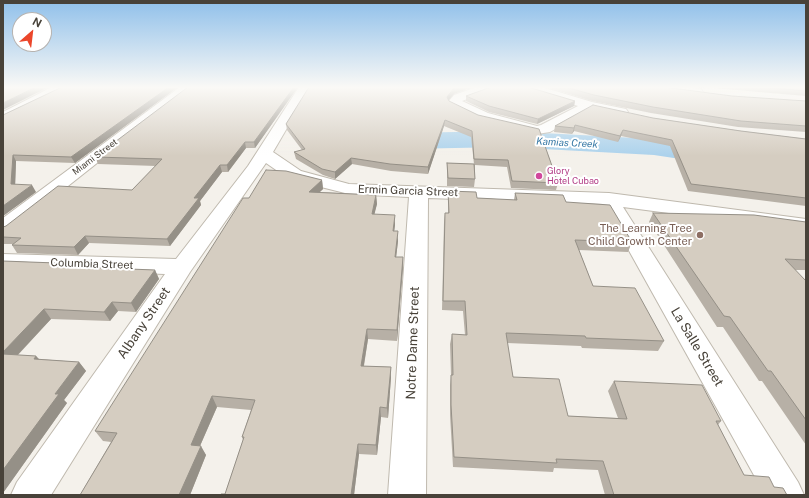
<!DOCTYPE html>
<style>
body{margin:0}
#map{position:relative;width:809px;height:498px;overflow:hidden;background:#f4f1eb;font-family:"Public Sans",sans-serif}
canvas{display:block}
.frame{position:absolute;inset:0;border:4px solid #484239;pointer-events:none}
.north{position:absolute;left:12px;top:12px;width:40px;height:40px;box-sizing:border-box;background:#fff;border:1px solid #b6b3b0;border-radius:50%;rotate:28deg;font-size:11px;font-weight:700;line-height:16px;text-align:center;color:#484239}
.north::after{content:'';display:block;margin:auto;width:14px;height:18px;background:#eb462b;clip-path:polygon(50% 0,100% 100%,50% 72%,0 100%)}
</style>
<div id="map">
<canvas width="809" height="498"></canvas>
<div class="frame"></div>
<div class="north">N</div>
</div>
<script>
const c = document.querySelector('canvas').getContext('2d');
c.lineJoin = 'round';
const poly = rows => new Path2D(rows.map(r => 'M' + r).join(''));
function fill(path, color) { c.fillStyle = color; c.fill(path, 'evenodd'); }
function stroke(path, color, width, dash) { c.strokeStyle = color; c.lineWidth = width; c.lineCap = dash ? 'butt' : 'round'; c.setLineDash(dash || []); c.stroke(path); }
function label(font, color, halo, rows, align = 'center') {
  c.font = font + ' "Public Sans",sans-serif'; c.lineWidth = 4; c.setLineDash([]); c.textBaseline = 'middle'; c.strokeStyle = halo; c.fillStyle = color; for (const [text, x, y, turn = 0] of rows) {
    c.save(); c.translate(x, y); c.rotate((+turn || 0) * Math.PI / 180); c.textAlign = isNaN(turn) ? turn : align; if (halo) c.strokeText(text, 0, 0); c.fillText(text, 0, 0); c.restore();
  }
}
fill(poly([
 [388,130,404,133,506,131,654,139,720,149,806,166,806,184,720,165,654,155,506,147,404,149,379,144,375,138,379,132,388,130]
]), '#acd2ec');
const minor = poly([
 [52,87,67,87,65,90,3,121,3,112,52,87],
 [180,87,193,87,10,232,3,234,3,218,180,87],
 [299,87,311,87,273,152,301,171,349,184,609,193,806,219,806,231,623,207,798,482,804,495,765,495,603,204,428,198,426,495,388,495,409,197,349,194,289,179,266,163,190,272,51,495,11,495,17,482,165,274,3,268,3,254,176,259,248,166,299,87],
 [477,87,493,87,491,90,462,101,488,113,537,126,541,125,578,106,526,90,524,87,542,87,592,102,626,109,628,112,626,115,621,116,591,109,550,132,537,134,478,119,449,105,448,102,454,95,477,87],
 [657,87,686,87,701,89,703,92,697,96,663,91,657,87]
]);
stroke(minor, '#bfb9ae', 2);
fill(minor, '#fff');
fill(poly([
 [62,87,178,87,75,163,16,161,15,184,36,192,3,216,3,115],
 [298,87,255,148,246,148,228,172,222,172,200,201,201,205,170,246,89,243,78,255,17,253,12,245,13,244,3,244,3,227,132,190,156,166,98,164,95,157],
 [546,87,664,87,732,96,806,101,806,132,738,127,651,113,592,101],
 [700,87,806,87,806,96],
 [454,94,448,100,449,101,558,183,556,190,511,188,507,167,475,165,475,179,474,187,447,186,447,163,474,164,471,137,444,126,428,174,391,171,352,164,335,179,323,175,296,159,294,152,302,150,287,130,286,124],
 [466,96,575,101,574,106,537,124,489,112,466,101],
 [653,118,741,131,806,139,806,208,806,206,688,191,670,146,621,136,618,142,574,131,572,134,554,132,555,126],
 [322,180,323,189,320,192,376,195,377,204,374,214,395,225,394,231,398,241,396,257,403,257,403,267,397,341,368,339,364,366,391,367,391,377,388,418,381,417,377,455,359,454,354,495,221,495,225,494,243,440,242,437,251,410,217,407,200,446,206,455,190,495,80,495,111,442,103,441,95,431,249,198],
 [448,191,477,198,514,200,515,193,566,202,632,242,628,252,579,250,593,286,664,341,658,351,582,348,581,346,507,343,513,377,568,416,618,418,608,391,614,381,721,421,718,425,744,475,774,487,787,495,605,495,598,470,554,468,553,472,453,467,450,415,450,385,451,375,450,344,452,334,465,335,463,311,442,310,444,222,445,213,448,213],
 [806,210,806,218,805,217],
 [653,213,806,222,806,270,795,270,806,281,806,445,762,381,759,381,723,327,717,327,649,222],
 [3,261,56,263,58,266,155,270,159,279,136,312,118,311,110,321,51,319,18,355,36,356,39,359,79,362,86,371,64,400,67,403,3,493]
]), '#b7b0a6');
fill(poly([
 [36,87,49,87,3,110,3,103],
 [169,87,178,87,75,163,71,157],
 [294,87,298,87,255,148,254,142],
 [459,87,473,87,454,94,447,102,447,97,454,88],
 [575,101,574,106,537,124,538,119],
 [445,120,444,126,428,174,428,167],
 [575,125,574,131,572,134],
 [623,130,621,136,618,142,620,136],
 [245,142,246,148,228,172,227,165],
 [13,155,16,161,15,190,11,184],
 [351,158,352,164,335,179,335,172],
 [220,165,222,172,200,201,201,205,170,246,167,239,194,198],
 [322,180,323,189,310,201,309,192],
 [32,185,36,192,3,216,3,206],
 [376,195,377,204,372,224,372,214],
 [395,215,395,225,393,241,393,231],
 [398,231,398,241,395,267,395,257],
 [85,236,89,243,78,255,74,247],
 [403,257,403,267,397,341,397,330],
 [155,270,159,279,136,312,131,303],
 [112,302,118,311,110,321,104,312],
 [44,309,51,319,10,363,3,355,3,352],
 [367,329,368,339,362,376,361,366],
 [36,356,44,365,34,359],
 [79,362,86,371,64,400,67,403,3,493,3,470,55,394],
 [391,367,391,377,388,418,387,408],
 [212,396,217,407,196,455,191,445],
 [380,407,381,417,377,455,376,445],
 [358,444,359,454,354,495,351,495],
 [201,446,206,455,190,495,179,495]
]), '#959087');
const building = poly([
 [3,87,36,87,3,103,3,87],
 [62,87,169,87,71,157,13,155,11,184,32,185,3,206,3,115,62,87],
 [188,87,294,87,254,142,245,142,227,165,220,165,194,198,199,198,167,239,85,236,74,247,12,245,21,238,3,237,3,227,6,226,58,186,132,190,162,159,95,157,188,87],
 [309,87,459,87,454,88,447,97,449,101,478,115,539,129,558,183,512,181,508,160,474,159,472,131,445,120,428,167,390,164,351,158,335,172,322,169,294,152,305,149,286,124,309,87],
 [491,87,528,87,575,101,538,119,489,106,466,96,491,87],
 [565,87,664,87,732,96,806,101,806,126,741,121,653,107,594,95,565,87],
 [760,87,806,87,806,91,760,87],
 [593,105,653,118,741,131,806,139,806,198,691,184,672,140,623,130,620,136,575,125,574,128,555,126,593,105],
 [447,163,474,164,475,179,448,178,447,163],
 [266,170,286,171,322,180,309,192,376,195,372,214,395,215,393,231,398,231,395,257,403,257,397,330,367,329,361,366,391,367,387,408,380,407,376,445,358,444,351,495,221,495,221,494,225,494,244,437,242,437,255,400,212,396,191,445,201,446,179,495,80,495,117,433,95,431,243,198,249,198,266,170],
 [448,191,476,192,477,198,517,200,515,193,563,195,566,202,610,205,632,242,575,240,593,286,635,288,664,341,586,338,585,336,506,333,513,377,559,379,568,416,627,419,614,381,702,385,721,421,716,421,744,475,769,477,774,487,783,488,787,495,614,495,603,461,556,459,557,463,454,457,451,405,451,375,453,375,452,334,467,335,465,301,443,301,445,213,449,213,448,191],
 [653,213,754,215,806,222,806,260,785,259,806,281,806,420,771,371,768,371,730,317,724,316,653,213],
 [3,261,56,263,53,266,155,270,131,303,112,302,104,312,44,309,3,352,3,261],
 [3,354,36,356,34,359,79,362,55,394,59,394,3,470,3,354]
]);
fill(building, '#d5cdc1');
stroke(building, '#959087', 1);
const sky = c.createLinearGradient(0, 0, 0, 156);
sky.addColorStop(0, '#90c0ea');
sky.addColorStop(0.56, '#faf9f6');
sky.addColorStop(1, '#faf9f600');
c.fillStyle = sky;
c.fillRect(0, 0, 809, 156);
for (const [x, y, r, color] of [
 [539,176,4,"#d1479c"],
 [700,235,4,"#8d6e63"]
]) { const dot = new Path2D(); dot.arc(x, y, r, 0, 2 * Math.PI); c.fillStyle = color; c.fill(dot); stroke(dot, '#fff', 1.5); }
label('9px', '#484239', '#fff', [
 ["Miami Street",95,157,-37]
]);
label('9px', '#b23c85', '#fff', [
 ["Glory",547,171],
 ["Hotel Cubao",547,181]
], 'left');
label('italic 10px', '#3678a5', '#fff', [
 ["Kamias Creek",567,143,3]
]);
label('11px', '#484239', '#fff', [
 ["Ermin Garcia Street",408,191,2],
 ["Columbia Street",92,264,2]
]);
label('11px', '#785e54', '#fff', [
 ["The Learning Tree",692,229],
 ["Child Growth Center",692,242]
], 'right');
label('13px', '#484239', '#fff', [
 ["Albany Street",144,323,-56],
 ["Notre Dame Street",413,343,-88],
 ["La Salle Street",697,347,59]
]);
</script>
